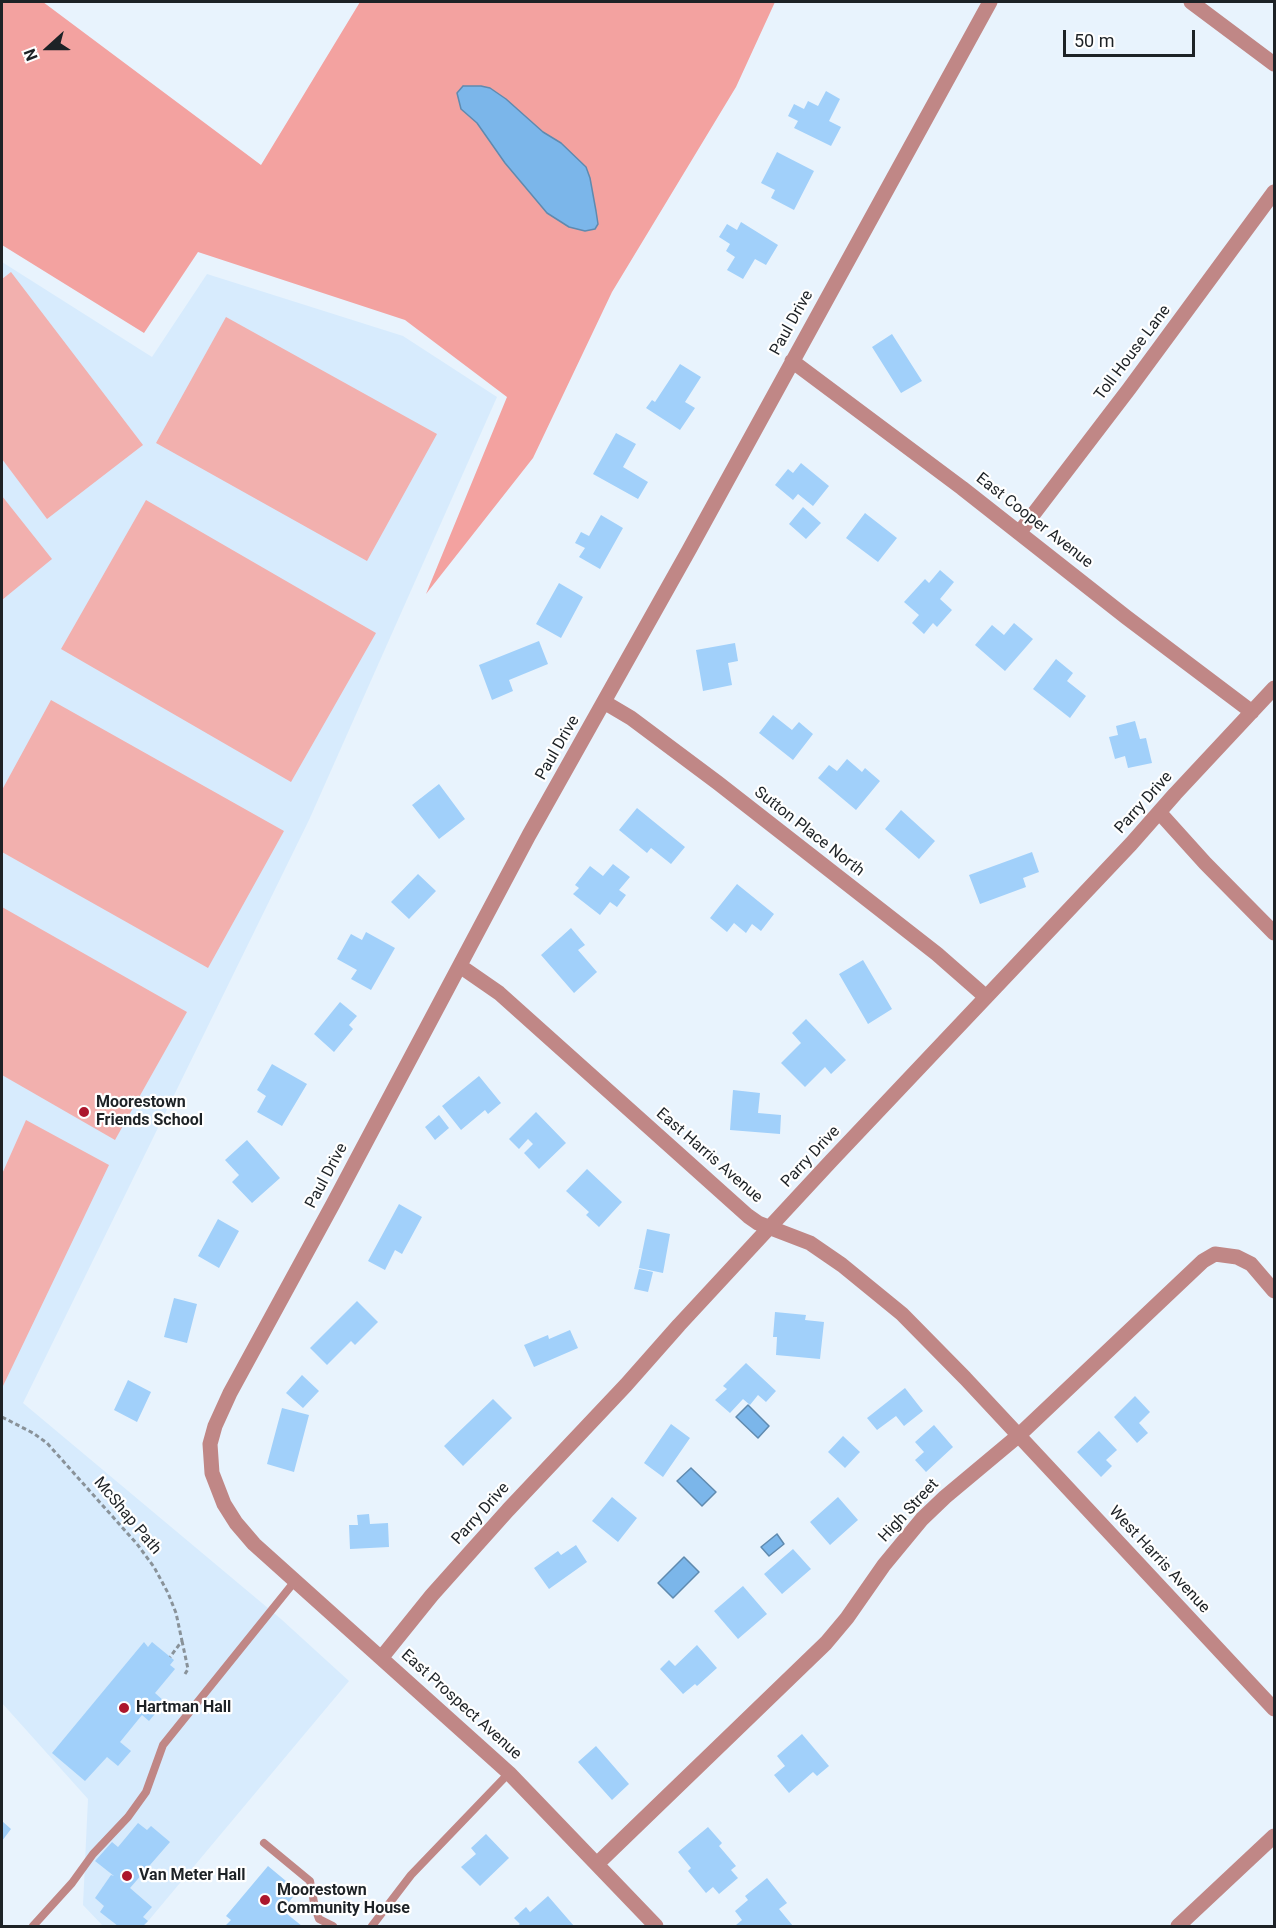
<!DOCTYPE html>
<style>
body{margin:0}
#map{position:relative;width:1276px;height:1928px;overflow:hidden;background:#e8f3fd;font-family:Roboto,sans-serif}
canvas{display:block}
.frame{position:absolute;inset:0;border:3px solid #1d2226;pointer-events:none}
.north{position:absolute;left:18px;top:18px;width:60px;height:60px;-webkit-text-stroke:4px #fff;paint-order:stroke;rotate:249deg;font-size:16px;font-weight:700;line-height:24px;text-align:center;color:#1d2226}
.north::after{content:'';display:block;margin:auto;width:21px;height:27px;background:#1d2226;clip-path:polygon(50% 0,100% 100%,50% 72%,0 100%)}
.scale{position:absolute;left:1063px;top:30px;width:132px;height:27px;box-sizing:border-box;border:3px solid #1d2226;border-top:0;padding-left:8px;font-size:18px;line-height:21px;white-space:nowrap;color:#1d2226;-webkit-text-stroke:4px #fff;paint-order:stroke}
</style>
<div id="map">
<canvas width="1276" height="1928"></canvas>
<div class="frame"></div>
<div class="north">N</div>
<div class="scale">50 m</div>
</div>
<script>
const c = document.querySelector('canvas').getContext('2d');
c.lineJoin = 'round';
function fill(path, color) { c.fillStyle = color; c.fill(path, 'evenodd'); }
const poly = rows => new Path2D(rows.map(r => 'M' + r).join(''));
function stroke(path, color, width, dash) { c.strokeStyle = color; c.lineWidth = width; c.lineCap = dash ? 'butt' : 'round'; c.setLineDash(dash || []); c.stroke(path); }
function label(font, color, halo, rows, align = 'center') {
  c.font = font + ' Roboto,sans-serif'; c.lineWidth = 4.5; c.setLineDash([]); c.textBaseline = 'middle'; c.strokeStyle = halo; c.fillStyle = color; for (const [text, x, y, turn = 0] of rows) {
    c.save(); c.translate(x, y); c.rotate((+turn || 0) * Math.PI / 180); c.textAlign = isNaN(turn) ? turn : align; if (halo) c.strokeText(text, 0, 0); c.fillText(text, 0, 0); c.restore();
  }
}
fill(poly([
 [2,262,152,357,207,274,403,336,497,397,309,820,23,1403,281,1619,349,1681,144,1926,103,1926,83,1905,88,1799,2,1703]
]), '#d7ebfd');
fill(poly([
 [11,272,143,445,47,519,2,459,2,279],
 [226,317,437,434,367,561,156,443],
 [2,496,52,559,2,600],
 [146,500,376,633,291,782,61,649],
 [51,700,284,831,208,968,2,852,2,790],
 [2,907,187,1012,115,1140,2,1075],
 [26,1120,109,1165,2,1388,2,1174]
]), '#f2b0ae');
fill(poly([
 [2,2,43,2,261,165,360,2,775,2,736,87,612,292,533,458,426,594,507,397,405,320,198,252,144,333,2,245]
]), '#f3a2a0');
const water = poly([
 [463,86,481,86,490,88,506,99,543,132,561,143,586,167,590,178,596,211,598,224,595,229,585,231,569,227,547,213,505,163,477,123,461,109,457,93,463,86],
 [748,1405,769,1426,758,1438,736,1417,748,1405],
 [691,1468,716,1492,702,1506,677,1481,691,1468],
 [777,1534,784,1544,769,1556,761,1547,777,1534],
 [684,1557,699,1572,673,1598,658,1583,684,1557]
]);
fill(water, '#7bb6ea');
stroke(water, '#5f8aaf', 1.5);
fill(poly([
 [826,91,840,99,829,121,841,127,831,146,794,128,798,121,788,116,794,104,804,109,808,101,818,106],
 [777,152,814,171,794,210,771,198,775,190,761,183],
 [741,222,778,245,766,265,755,259,743,279,727,270,735,257,726,251,730,244,719,237,727,224,737,230],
 [892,334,922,381,901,393,872,347],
 [680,364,701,377,685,402,695,408,680,430,646,408,652,400,655,402],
 [616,433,636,444,623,467,648,482,638,499,593,474],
 [801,463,829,486,813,506,798,494,793,500,775,485,788,469,793,473],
 [803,507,821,523,806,539,789,524],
 [865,513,897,538,878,562,846,538],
 [601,515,623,528,600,569,579,557,585,548,575,543,581,532,589,536],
 [940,570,954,582,940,599,952,610,937,627,933,623,924,634,912,623,919,615,904,602,925,579,929,583],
 [559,583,583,597,561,638,536,624],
 [1014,623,1033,639,1005,671,975,645,992,625,1004,635],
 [539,641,548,664,509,680,513,691,492,700,479,665],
 [735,643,738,661,728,663,732,685,703,691,696,650],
 [1056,659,1073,673,1067,681,1086,696,1070,718,1033,689],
 [773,715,792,730,799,722,813,734,793,760,759,733],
 [1135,721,1140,739,1146,738,1152,763,1128,768,1125,756,1115,759,1109,737,1118,735,1116,726],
 [847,759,862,772,865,768,880,781,856,810,818,778,829,765,837,771],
 [439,784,465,819,439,839,412,805],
 [637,808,685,847,671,864,651,848,647,853,619,830],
 [901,810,935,841,919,859,885,829],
 [1032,852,1039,872,1023,878,1026,887,980,904,969,875],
 [613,864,630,877,619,890,626,895,617,907,610,902,600,915,573,894,579,888,575,885,590,866,603,876],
 [418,874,436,891,409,919,391,902],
 [737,884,774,914,761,931,752,924,746,933,734,923,727,932,710,918],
 [571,928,585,945,578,950,597,972,574,993,541,955],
 [366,932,395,948,371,990,351,979,357,970,337,959,351,934,362,940],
 [863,960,892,1009,868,1024,839,974],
 [340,1002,357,1016,349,1025,353,1029,334,1052,314,1034],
 [806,1019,846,1060,831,1074,825,1067,805,1087,781,1063,801,1043,792,1033],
 [272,1064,307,1084,282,1126,257,1112,266,1096,257,1090],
 [479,1076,501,1103,488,1114,485,1110,461,1130,442,1106],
 [733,1090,760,1093,758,1113,781,1115,780,1134,730,1130],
 [536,1112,566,1143,539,1169,524,1153,533,1144,528,1139,519,1149,509,1139],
 [439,1115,449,1128,435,1140,425,1127],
 [247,1140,280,1178,252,1203,232,1182,239,1175,225,1160],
 [587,1169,622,1202,599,1227,586,1215,589,1212,566,1191],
 [399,1204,422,1217,402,1254,395,1250,385,1270,368,1261],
 [218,1219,239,1231,219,1268,198,1256],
 [647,1229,670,1234,663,1273,639,1268],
 [639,1269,653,1272,648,1292,634,1289],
 [174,1298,197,1304,187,1343,164,1337],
 [357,1301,378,1322,355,1345,351,1341,327,1365,310,1348],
 [775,1312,806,1315,805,1320,824,1322,820,1359,776,1355,777,1337,773,1337],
 [570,1330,578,1348,534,1367,524,1345,548,1335,549,1339],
 [746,1363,776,1391,766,1402,758,1395,750,1405,743,1399,730,1413,715,1400,727,1389,723,1386],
 [302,1375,319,1391,303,1408,286,1393],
 [128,1380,151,1392,137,1422,114,1410],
 [905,1388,923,1411,904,1426,896,1416,877,1430,867,1418],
 [1135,1396,1150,1412,1139,1423,1148,1433,1137,1443,1114,1417],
 [493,1399,512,1418,463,1466,444,1446],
 [282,1408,309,1415,294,1472,267,1464],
 [671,1424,690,1438,663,1477,644,1463],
 [934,1425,953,1447,926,1472,915,1460,924,1452,915,1442],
 [1099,1431,1117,1450,1106,1460,1112,1466,1101,1477,1077,1452],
 [843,1436,860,1452,845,1468,828,1452],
 [612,1497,637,1518,618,1542,592,1521],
 [838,1497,858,1520,830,1545,810,1522],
 [369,1514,370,1524,388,1523,389,1547,350,1549,349,1525,358,1525,357,1515],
 [576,1545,587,1562,549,1589,534,1568,558,1551,561,1555],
 [793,1549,811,1569,782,1594,764,1574],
 [743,1586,767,1614,738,1639,714,1611],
 [144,1642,148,1647,152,1642,174,1660,170,1665,175,1669,155,1693,165,1702,149,1721,142,1715,120,1742,131,1751,118,1766,107,1757,85,1781,52,1753],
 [697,1645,717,1668,697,1686,695,1684,683,1694,660,1669,669,1660,675,1666],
 [802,1734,829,1766,817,1776,813,1772,789,1793,774,1775,785,1766,777,1756],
 [596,1746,629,1784,612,1800,578,1762],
 [2,1821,11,1829,2,1841],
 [138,1823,147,1830,151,1826,170,1842,130,1888,152,1907,143,1917,148,1921,143,1926,118,1926,100,1912,104,1906,95,1898,111,1875,114,1876,95,1861,112,1842,118,1847],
 [708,1827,722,1843,719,1846,736,1866,731,1870,738,1878,719,1894,713,1887,706,1893,688,1871,691,1868,678,1852],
 [486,1834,509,1858,480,1886,461,1867,476,1854,471,1848],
 [268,1866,298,1891,282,1910,302,1926,225,1926,231,1920,226,1916],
 [767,1878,787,1903,779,1909,793,1926,737,1926,736,1925,742,1920,735,1911,748,1900,745,1896],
 [548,1896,574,1926,517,1926,520,1924,514,1918,526,1907,530,1912]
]), '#a1d0fa');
stroke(poly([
 [2,1417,33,1433,47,1443,137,1544,154,1567,168,1593,176,1613,182,1641,170,1657],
 [182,1641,188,1669,185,1674]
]), '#899299', 3, [4.5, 3]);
stroke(poly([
 [264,1843,310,1881,315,1908,319,1919,333,1926],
 [33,1926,72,1883,93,1854,128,1817,146,1792,163,1745,295,1581],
 [372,1926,411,1875,509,1773]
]), '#c08786', 8);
stroke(poly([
 [1191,2,1274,64],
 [792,361,962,488,1126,617,1252,712],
 [1019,533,1129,389,1274,192],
 [604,702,631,718,718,783,937,954,986,997],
 [1159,812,1205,863,1274,933],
 [460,966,499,993,748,1216,758,1223,810,1243,842,1265,902,1314,965,1378,1274,1709],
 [382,1657,432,1595,508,1510,626,1385,679,1325,831,1161,1131,844,1175,794,1274,688],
 [597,1864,826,1643,847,1618,884,1565,922,1519,945,1497,1018,1436,1203,1261,1215,1254,1237,1257,1251,1264,1274,1291],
 [656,1926,509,1773,254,1544,236,1523,224,1504,212,1473,210,1444,215,1426,230,1393,333,1204,529,835,689,550,990,2],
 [1178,1926,1274,1836]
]), '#c08786', 15);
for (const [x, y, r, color] of [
 [84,1112,6,"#ac172d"],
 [124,1708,6,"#ac172d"],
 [127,1876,6,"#ac172d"],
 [265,1900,6,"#ac172d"]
]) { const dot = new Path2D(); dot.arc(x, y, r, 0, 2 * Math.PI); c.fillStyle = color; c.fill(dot); stroke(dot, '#fff', 2); }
label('16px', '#1d2226', '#fff', [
 ["Paul Drive",792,323,-61],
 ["Toll House Lane",1133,353,-53],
 ["East Cooper Avenue",1034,521,38],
 ["Paul Drive",558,748,-60],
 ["Parry Drive",1144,803,-48],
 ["Sutton Place North",809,832,38],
 ["East Harris Avenue",709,1156,41],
 ["Parry Drive",811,1157,-47],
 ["Paul Drive",327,1176,-62],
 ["High Street",909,1511,-47],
 ["Parry Drive",481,1514,-48],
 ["McShap Path",127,1516,50],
 ["West Harris Avenue",1159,1560,47],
 ["East Prospect Avenue",461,1705,42]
]);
label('bold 16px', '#1d2226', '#fff', [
 ["Moorestown",96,1103],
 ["Friends School",96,1121],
 ["Hartman Hall",136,1708],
 ["Van Meter Hall",139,1876],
 ["Moorestown",277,1891],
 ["Community House",277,1909]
], 'left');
</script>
